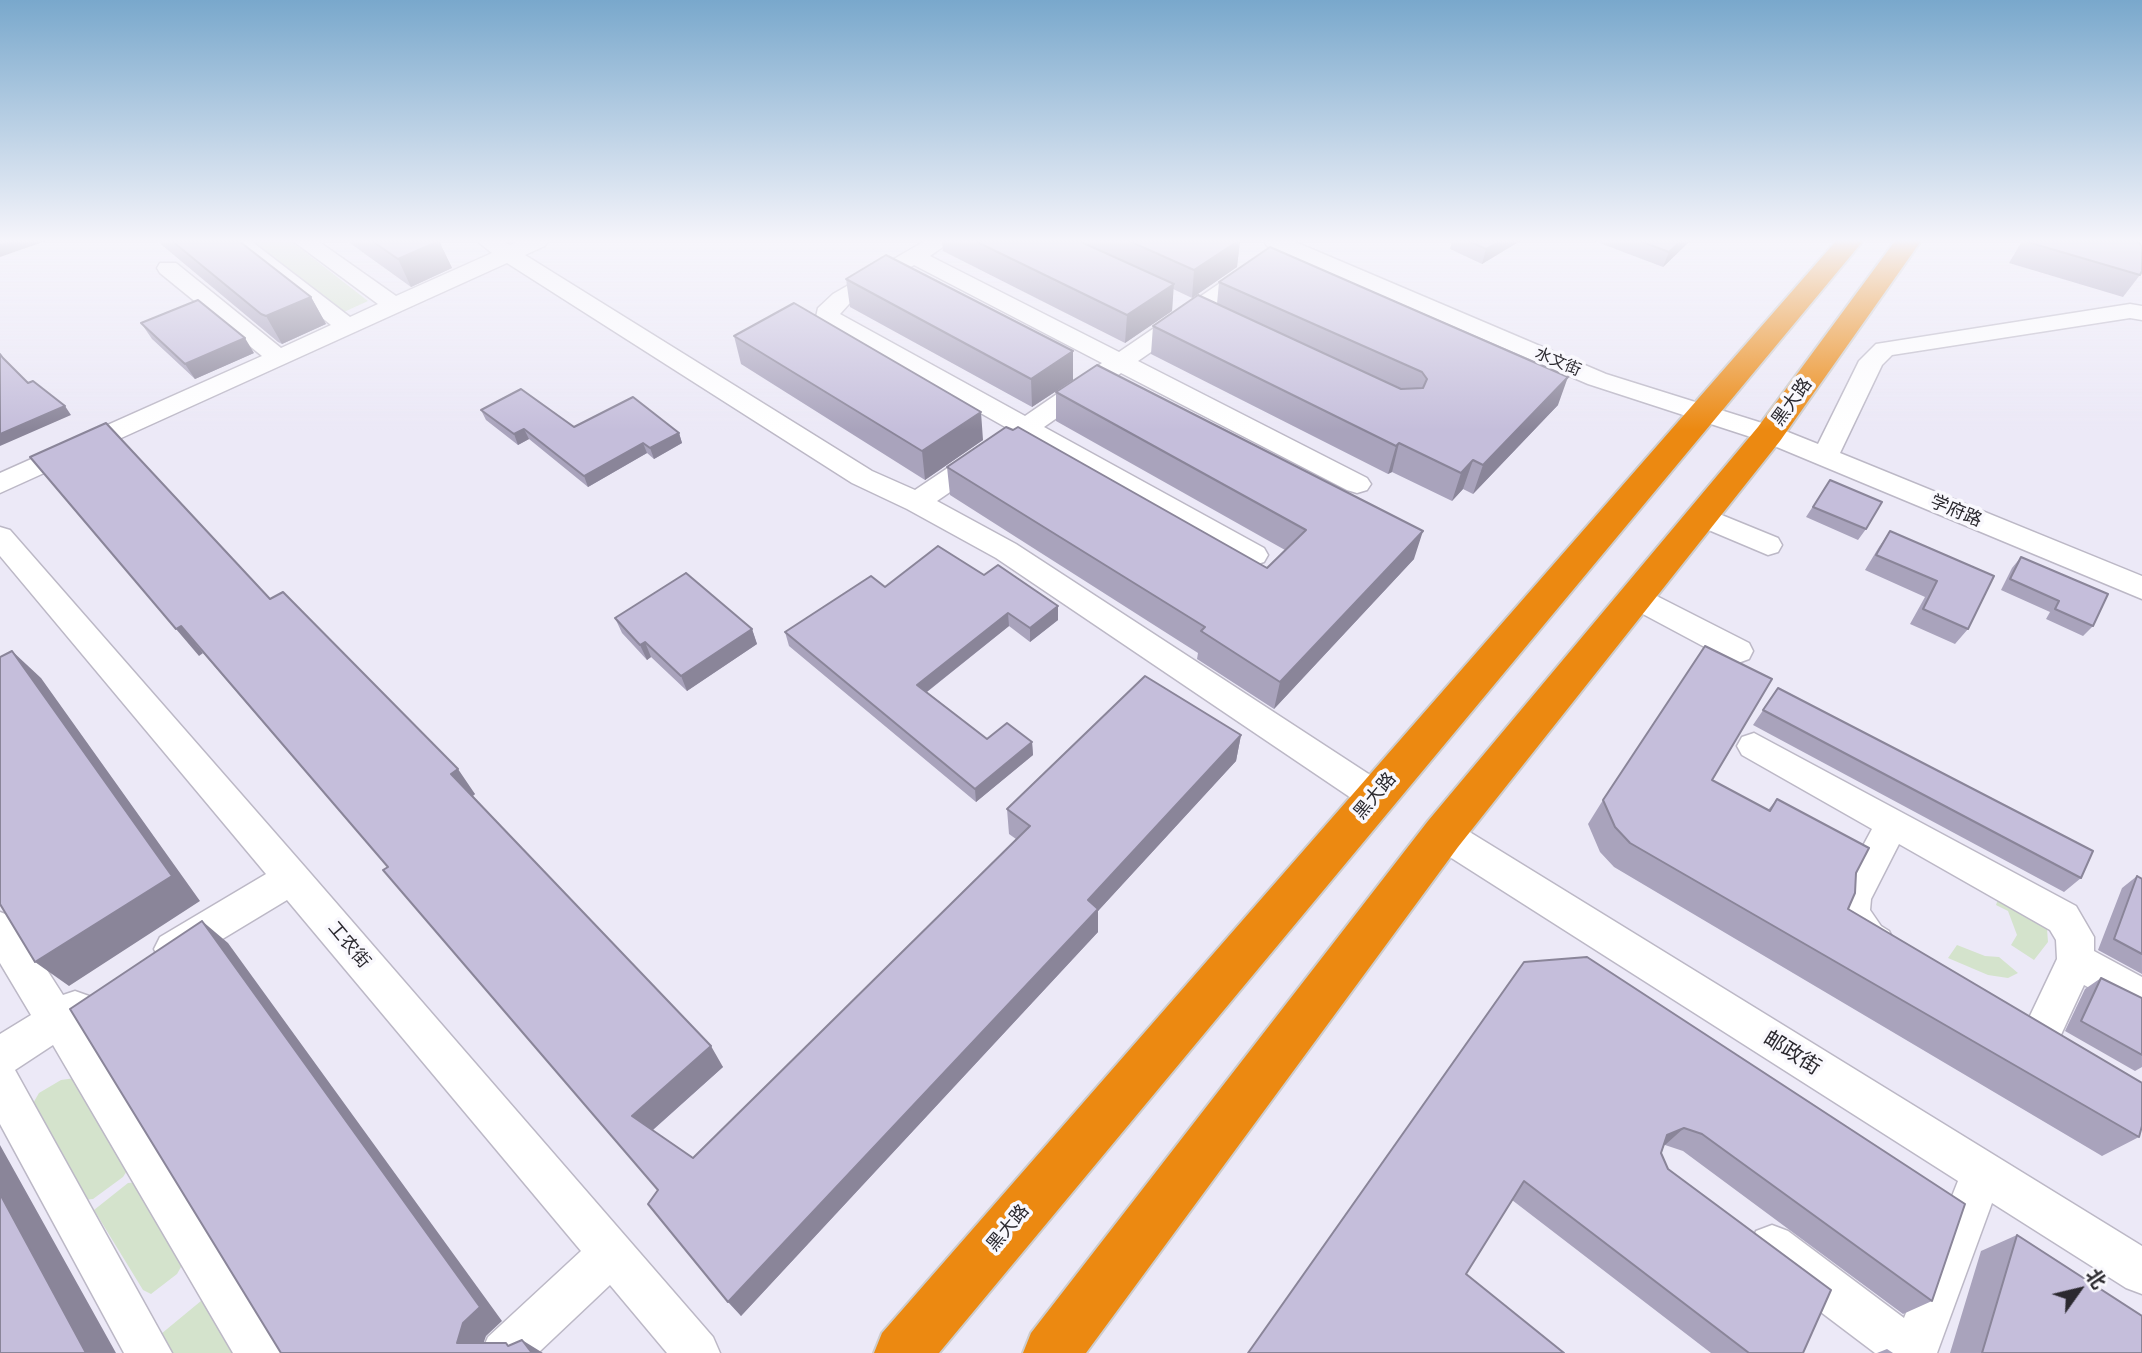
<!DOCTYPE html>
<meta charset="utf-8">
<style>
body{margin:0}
#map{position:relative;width:2142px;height:1353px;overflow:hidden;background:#ece9f7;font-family:Quicksand,"Noto Sans SC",sans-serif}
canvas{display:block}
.north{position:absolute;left:2044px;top:1255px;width:70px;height:70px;-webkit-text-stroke:5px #f9f8fd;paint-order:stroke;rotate:56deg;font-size:19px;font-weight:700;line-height:28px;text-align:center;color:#2b292f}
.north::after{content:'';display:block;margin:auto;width:24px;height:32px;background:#2b292f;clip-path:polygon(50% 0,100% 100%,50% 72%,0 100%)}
</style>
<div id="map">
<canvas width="2142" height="1353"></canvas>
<div class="north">北</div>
</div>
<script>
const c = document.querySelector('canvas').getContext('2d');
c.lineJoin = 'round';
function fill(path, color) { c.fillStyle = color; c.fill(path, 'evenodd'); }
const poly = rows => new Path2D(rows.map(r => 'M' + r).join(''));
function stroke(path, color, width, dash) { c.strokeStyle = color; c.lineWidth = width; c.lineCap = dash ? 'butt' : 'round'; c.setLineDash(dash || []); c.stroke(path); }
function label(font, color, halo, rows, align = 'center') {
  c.font = font + ' Quicksand,"Noto Sans SC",sans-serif'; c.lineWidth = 7; c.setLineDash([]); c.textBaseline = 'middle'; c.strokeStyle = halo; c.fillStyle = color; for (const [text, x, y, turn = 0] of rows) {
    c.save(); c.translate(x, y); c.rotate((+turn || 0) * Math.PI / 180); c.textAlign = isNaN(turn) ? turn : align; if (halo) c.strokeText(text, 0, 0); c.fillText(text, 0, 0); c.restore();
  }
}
fill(poly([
 [250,241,291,241,368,301,344,312],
 [2001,890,2040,916,2047,929,2048,942,2034,960,2011,945,2017,935,2008,911,1996,905],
 [1957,945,1985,956,1999,957,2018,973,2008,978,1988,975,1948,958],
 [75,1078,130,1166,123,1177,93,1199,84,1200,32,1105,39,1093,61,1080],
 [142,1182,185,1260,177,1274,151,1294,143,1290,94,1210,128,1183],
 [207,1296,241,1353,171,1353,161,1334]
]), '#d4e3cc');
const minor = poly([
 [227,241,251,241,350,317,378,304,293,241,318,241,396,296,492,253,477,241,503,241,510,245,519,241,548,241,545,246,525,255,872,471,915,490,1007,428,820,322,816,317,818,308,833,294,925,241,951,241,930,256,1119,352,1245,266,1261,266,1264,271,1261,276,1138,361,1367,478,1371,484,1367,490,1357,493,1347,490,1121,373,1044,427,1264,548,1268,555,1264,562,1254,565,1244,562,1027,439,937,501,1016,544,1387,786,1392,796,1387,806,1375,810,1363,806,996,558,907,509,852,483,507,263,0,493,0,473,262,356,160,273,157,268,160,263,176,263,281,348,331,325,227,241],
 [914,265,1102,363,1025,416,840,314,849,304,914,265],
 [1264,241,1293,241,1606,374,1778,428,1818,444,1859,361,1876,344,2130,304,2142,306,2142,320,2130,318,1892,355,1882,365,1840,453,2142,576,2142,599,1760,440,1588,384,1267,246,1264,241],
 [1702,507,1778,538,1782,545,1778,552,1768,555,1692,523,1688,516,1692,509,1702,507],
 [0,527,10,530,305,867,713,1337,720,1353,667,1353,610,1285,538,1353,481,1353,488,1337,581,1251,287,900,186,961,173,966,160,961,154,949,160,937,266,874,0,556,0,527],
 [1637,586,1749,643,1753,651,1749,659,1738,663,1727,659,1626,605,1622,597,1626,589,1637,586],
 [1754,733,2076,906,2094,937,2094,951,2142,977,2142,1016,2084,985,2053,1052,2039,1058,2025,1052,2019,1039,2057,959,2056,940,2050,930,1899,844,1871,899,1870,910,1881,926,1889,931,1895,943,1889,955,1876,960,1855,950,1833,914,1835,898,1872,829,1742,755,1737,746,1742,737,1754,733],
 [1443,819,1455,823,2142,1246,2142,1294,2126,1288,1992,1203,1937,1353,1875,1353,1756,1263,1750,1247,1756,1231,1772,1225,1788,1231,1904,1318,1958,1181,1431,845,1426,834,1431,823,1443,819],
 [0,912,13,917,63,995,75,991,89,996,94,1009,84,1025,275,1337,282,1353,233,1353,53,1045,15,1070,172,1353,124,1353,0,1124,0,1034,31,1015,0,963,0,912]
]);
const highway = poly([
 [1836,241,1863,241,939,1353,874,1353,882,1333,1836,241],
 [1895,241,1921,241,1780,441,1458,847,1086,1353,1023,1353,1031,1333,1428,821,1758,427,1895,241]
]);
stroke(minor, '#bcb8c6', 3);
stroke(highway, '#cccccd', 4);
fill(minor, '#fff');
fill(highway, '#ec8911');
fill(poly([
 [157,241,239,241,311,297,326,324,282,344,278,342],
 [347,241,439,241,452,268,411,287],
 [942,241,1240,241,1237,267,1192,298,1173,289,1172,311,1125,343,943,251],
 [1452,241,1520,241,1482,264,1450,249],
 [1594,241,1690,241,1663,267],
 [2022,241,2137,241,2140,275,2123,297,2009,263],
 [846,279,1073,351,1073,380,1032,407,850,307],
 [1219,282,1558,405,1473,494,1463,489,1452,501,1392,472,1388,474,1151,354,1153,326,1217,304],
 [141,323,254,353,195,379,152,339],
 [734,336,983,440,925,480,741,364],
 [1056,392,1414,559,1274,709,1197,659,1198,653,950,495,947,467,1267,568,1285,550,1056,421],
 [481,410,574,427,679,433,682,443,654,459,647,453,588,487,529,439,518,445,486,420],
 [1830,480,1866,529,1858,540,1806,517],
 [1890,531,1994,576,1968,629,1955,644,1910,624,1925,597,1865,570,1879,547],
 [2021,557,2093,626,2083,636,2046,619,2050,612,2001,590,2012,568],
 [984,575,1058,620,1030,642,1009,626,927,692,987,739,1032,742,1033,755,976,802,789,646,785,632,885,587],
 [270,599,475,794,473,796,723,1067,653,1130,693,1158,1016,839,1009,834,1007,809,1241,735,1236,761,1098,911,1098,932,741,1316,658,1190,388,867,203,653,199,656],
 [615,618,752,629,757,644,687,691,651,657,647,660,622,633],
 [1778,688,2081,878,2064,892,1753,725],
 [1712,780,1768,810,1777,799,1856,873,1848,909,2139,1137,2102,1156,1614,867,1600,852,1588,824,1603,800],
 [2137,876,2142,879,2142,974,2098,950,2122,888],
 [1587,957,1932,1301,1903,1314,1683,1151,1665,1145,1664,1145,1661,1153,1668,1169,1803,1353,1711,1353,1512,1200,1248,1353],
 [2101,978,2142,998,2142,1067,2135,1071,2065,1031,2085,989],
 [2017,1235,2142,1353,1950,1353,1981,1251],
 [1887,1349,1893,1353,1877,1353]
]), '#a9a3bc');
fill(poly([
 [12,241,46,241,0,257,0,245],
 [439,241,452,268,411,287,398,259],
 [1238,241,1240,241,1237,267,1192,298,1194,270],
 [1500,241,1520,241,1482,264,1486,249],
 [1681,241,1690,241,1663,267,1669,252],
 [1174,284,1172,311,1125,343,1127,315],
 [311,297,326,324,282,344,266,316],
 [245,338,254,353,195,379,185,364],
 [1073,351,1073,380,1032,407,1031,379],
 [1568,377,1558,405,1473,494,1483,465],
 [65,406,71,415,0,446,0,434],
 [981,412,983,440,925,480,922,451],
 [524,429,529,439,518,445,514,434],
 [679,433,682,443,654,459,650,448],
 [643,443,647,453,588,487,584,476],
 [1399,443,1392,472,1388,474,1396,446],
 [1473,460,1463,489,1452,501,1461,473],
 [1423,531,1414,559,1274,709,1280,682],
 [1058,606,1058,620,1030,642,1030,628],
 [1008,613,1009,626,919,698,917,685],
 [181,626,203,653,199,656,176,629],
 [752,629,757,644,687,691,681,676],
 [645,642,651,657,647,660,640,645],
 [12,651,41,678,200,901,69,986,35,962],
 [1241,735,1236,761,1098,911,1098,932,741,1316,728,1302,1088,900],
 [1032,742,1033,755,976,802,975,789],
 [458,769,475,794,469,799,451,774],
 [202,921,228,943,502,1321,486,1336,480,1353,457,1343],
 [711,1046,723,1067,647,1135,632,1116],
 [1684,1128,1665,1145,1649,1152,1667,1135],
 [0,1145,116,1353,86,1353,0,1194],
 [522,1340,543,1353,532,1353]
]), '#8a8599');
const building = poly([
 [0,241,12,241,0,245,0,241],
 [172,241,239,241,311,297,266,316,261,314,172,241],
 [372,241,439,241,398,259,372,241],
 [975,241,1079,241,1174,284,1127,315,975,241],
 [1129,241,1238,241,1194,270,1129,241],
 [1468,241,1500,241,1486,249,1468,241],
 [1640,241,1681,241,1669,252,1640,241],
 [2024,241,2137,241,2142,246,2142,271,2140,275,2024,241],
 [1270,247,1568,377,1483,465,1473,460,1461,473,1399,443,1396,446,1153,326,1198,295,1401,389,1423,388,1427,379,1422,372,1219,282,1270,247],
 [886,255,1073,351,1031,379,846,279,886,255],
 [198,300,245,338,185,364,141,323,198,300],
 [794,303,981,412,922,451,734,336,794,303],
 [0,354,3,358,28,383,33,381,65,406,0,434,0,354],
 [1097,365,1423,531,1280,682,1201,631,1205,627,947,467,1006,427,1013,430,1018,427,1267,568,1306,530,1056,392,1097,365],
 [521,389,574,427,633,397,679,433,650,448,643,443,584,476,524,429,514,434,481,410,521,389],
 [106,423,270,599,283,592,458,769,451,774,711,1046,632,1116,693,1158,1030,826,1007,809,1145,676,1241,735,1088,900,1098,909,728,1302,648,1204,658,1190,383,870,388,867,181,626,176,629,30,457,106,423],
 [1830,480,1882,502,1866,529,1813,507,1830,480],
 [1890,531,1994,576,1968,629,1923,609,1937,581,1876,555,1890,531],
 [938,546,984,575,998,565,1058,606,1030,628,1008,613,917,685,987,739,1007,723,1032,742,975,789,785,632,871,576,885,587,938,546],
 [2021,557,2108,594,2093,626,2055,609,2059,601,2010,579,2021,557],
 [686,573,752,629,681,676,645,642,640,645,615,618,686,573],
 [1705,646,1772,679,1712,780,1770,811,1777,799,1869,848,1856,873,1855,893,1848,909,2142,1083,2142,1126,2139,1137,1630,843,1615,827,1603,800,1705,646],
 [12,651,172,876,35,962,0,904,0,657,12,651],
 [1778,688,2093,851,2081,878,1763,710,1778,688],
 [2137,876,2142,879,2142,954,2114,939,2137,876],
 [202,921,480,1307,463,1323,457,1343,506,1343,508,1346,522,1340,532,1353,281,1353,70,1009,202,921],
 [1587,957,1965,1204,1932,1301,1702,1134,1684,1128,1667,1135,1661,1153,1668,1169,1831,1290,1803,1353,1749,1353,1524,1181,1466,1274,1564,1353,1248,1353,1524,962,1587,957],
 [2101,978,2142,998,2142,1055,2081,1021,2101,978],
 [0,1194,86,1353,0,1353,0,1194],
 [2017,1235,2142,1316,2142,1353,1982,1353,2017,1235]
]);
fill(building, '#c5bedb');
stroke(building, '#8a8599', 2);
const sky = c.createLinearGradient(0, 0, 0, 430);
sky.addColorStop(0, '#79a8cc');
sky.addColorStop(0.56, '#f6f5fb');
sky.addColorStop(1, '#f6f5fb00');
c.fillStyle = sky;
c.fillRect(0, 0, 2142, 430);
label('16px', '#2b292f', '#f9f8fd', [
 ["水文街",1558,362,23]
]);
label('18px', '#2b292f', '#f9f8fd', [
 ["黑大路",1792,402,-54],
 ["学府路",1956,511,23],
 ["黑大路",1375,796,-50],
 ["工农街",349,945,50],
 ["黑大路",1008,1228,-50]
]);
label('21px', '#2b292f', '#f9f8fd', [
 ["邮政街",1792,1053,32]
]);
</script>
